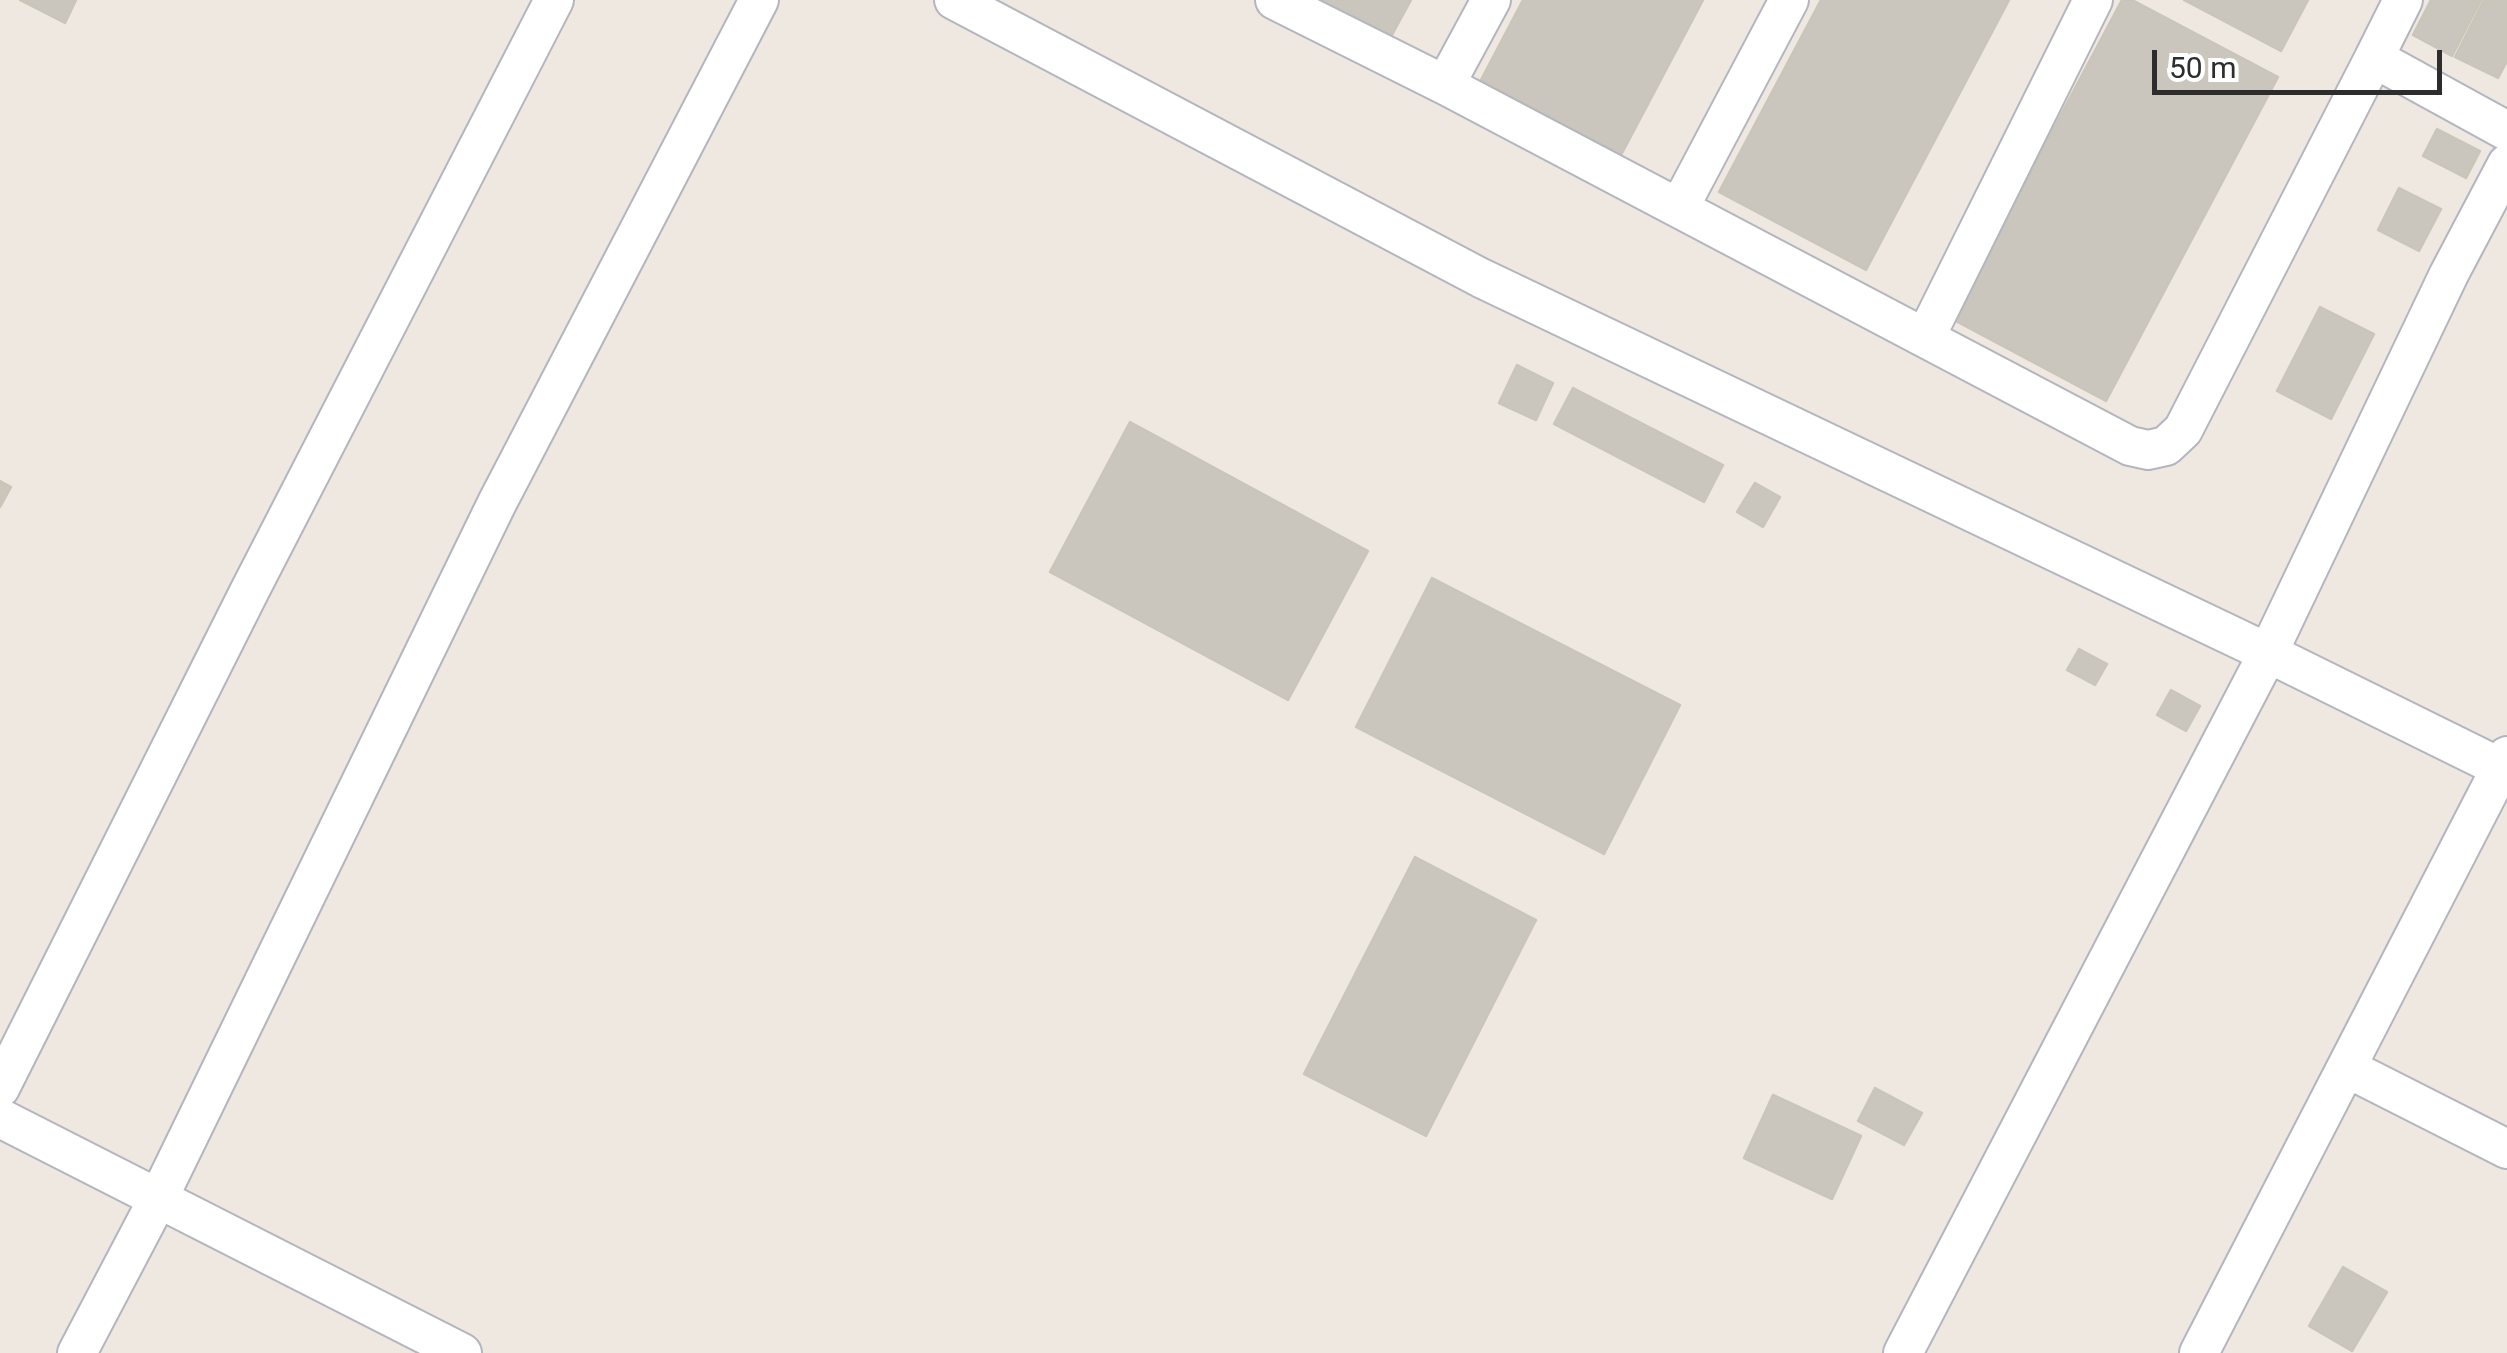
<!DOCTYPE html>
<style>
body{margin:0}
#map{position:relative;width:2507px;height:1353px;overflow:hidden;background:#eee8e0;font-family:Roboto,sans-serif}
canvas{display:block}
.scale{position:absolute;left:2152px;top:50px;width:290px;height:45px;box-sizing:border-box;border:5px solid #2d2d2d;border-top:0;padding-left:12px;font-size:30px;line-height:35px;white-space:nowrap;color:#2d2d2d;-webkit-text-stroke:8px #fff;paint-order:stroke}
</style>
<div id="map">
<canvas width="2507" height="1353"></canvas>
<div class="scale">50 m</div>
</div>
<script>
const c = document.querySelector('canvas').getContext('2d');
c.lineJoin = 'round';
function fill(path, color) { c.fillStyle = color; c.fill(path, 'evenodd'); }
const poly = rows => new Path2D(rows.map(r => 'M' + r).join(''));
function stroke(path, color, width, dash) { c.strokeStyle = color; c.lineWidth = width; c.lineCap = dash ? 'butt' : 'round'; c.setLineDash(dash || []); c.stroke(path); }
const building = poly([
 [20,0,76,0,65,23,20,0],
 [1304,0,1411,0,1387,44,1304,0],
 [1523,0,1703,0,1621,155,1481,80,1523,0],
 [1821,0,2009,0,1866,270,1719,192,1821,0],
 [2122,0,2132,0,2278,77,2106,401,1952,319,2122,0],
 [2184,0,2308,0,2281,51,2184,0],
 [2431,0,2481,0,2452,56,2413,35,2431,0],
 [2484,0,2507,0,2507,61,2498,78,2455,57,2484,0],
 [2437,129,2480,151,2466,178,2423,156,2437,129],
 [2399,188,2441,209,2419,251,2378,230,2399,188],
 [2320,307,2374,334,2331,419,2277,391,2320,307],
 [1517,365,1553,383,1536,420,1499,403,1517,365],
 [1573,388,1723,465,1704,502,1554,424,1573,388],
 [1130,422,1368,551,1288,700,1050,572,1130,422],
 [0,481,11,487,0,507,0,481],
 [1755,483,1780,497,1763,527,1737,512,1755,483],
 [1432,578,1680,705,1604,854,1356,727,1432,578],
 [2079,649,2107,664,2095,685,2067,670,2079,649],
 [2171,690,2200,706,2186,731,2157,715,2171,690],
 [1415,857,1536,920,1426,1136,1304,1074,1415,857],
 [1875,1088,1922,1113,1904,1145,1858,1121,1875,1088],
 [1773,1095,1861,1136,1832,1199,1744,1158,1773,1095],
 [2343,1267,2387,1292,2352,1351,2309,1326,2343,1267]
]);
fill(building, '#cac6be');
stroke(building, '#cac5b9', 2.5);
const minor = poly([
 [954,0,1481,278,2268,653,2507,771],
 [1275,0,1445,85,1491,0],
 [2374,58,2403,0],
 [1445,85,1925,338,2093,0],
 [1679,208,1789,0],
 [1925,338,2130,446,2148,450,2166,446,2183,430,2374,58,2507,131],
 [2347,1068,2507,1149],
 [0,1088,250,590,554,0],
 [0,1118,462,1353],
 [77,1353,159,1197,497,503,759,0],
 [1903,1353,2268,653,2449,274,2507,164],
 [2199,1353,2507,756]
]);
stroke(minor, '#b3b5c0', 42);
stroke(minor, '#fff', 38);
</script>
